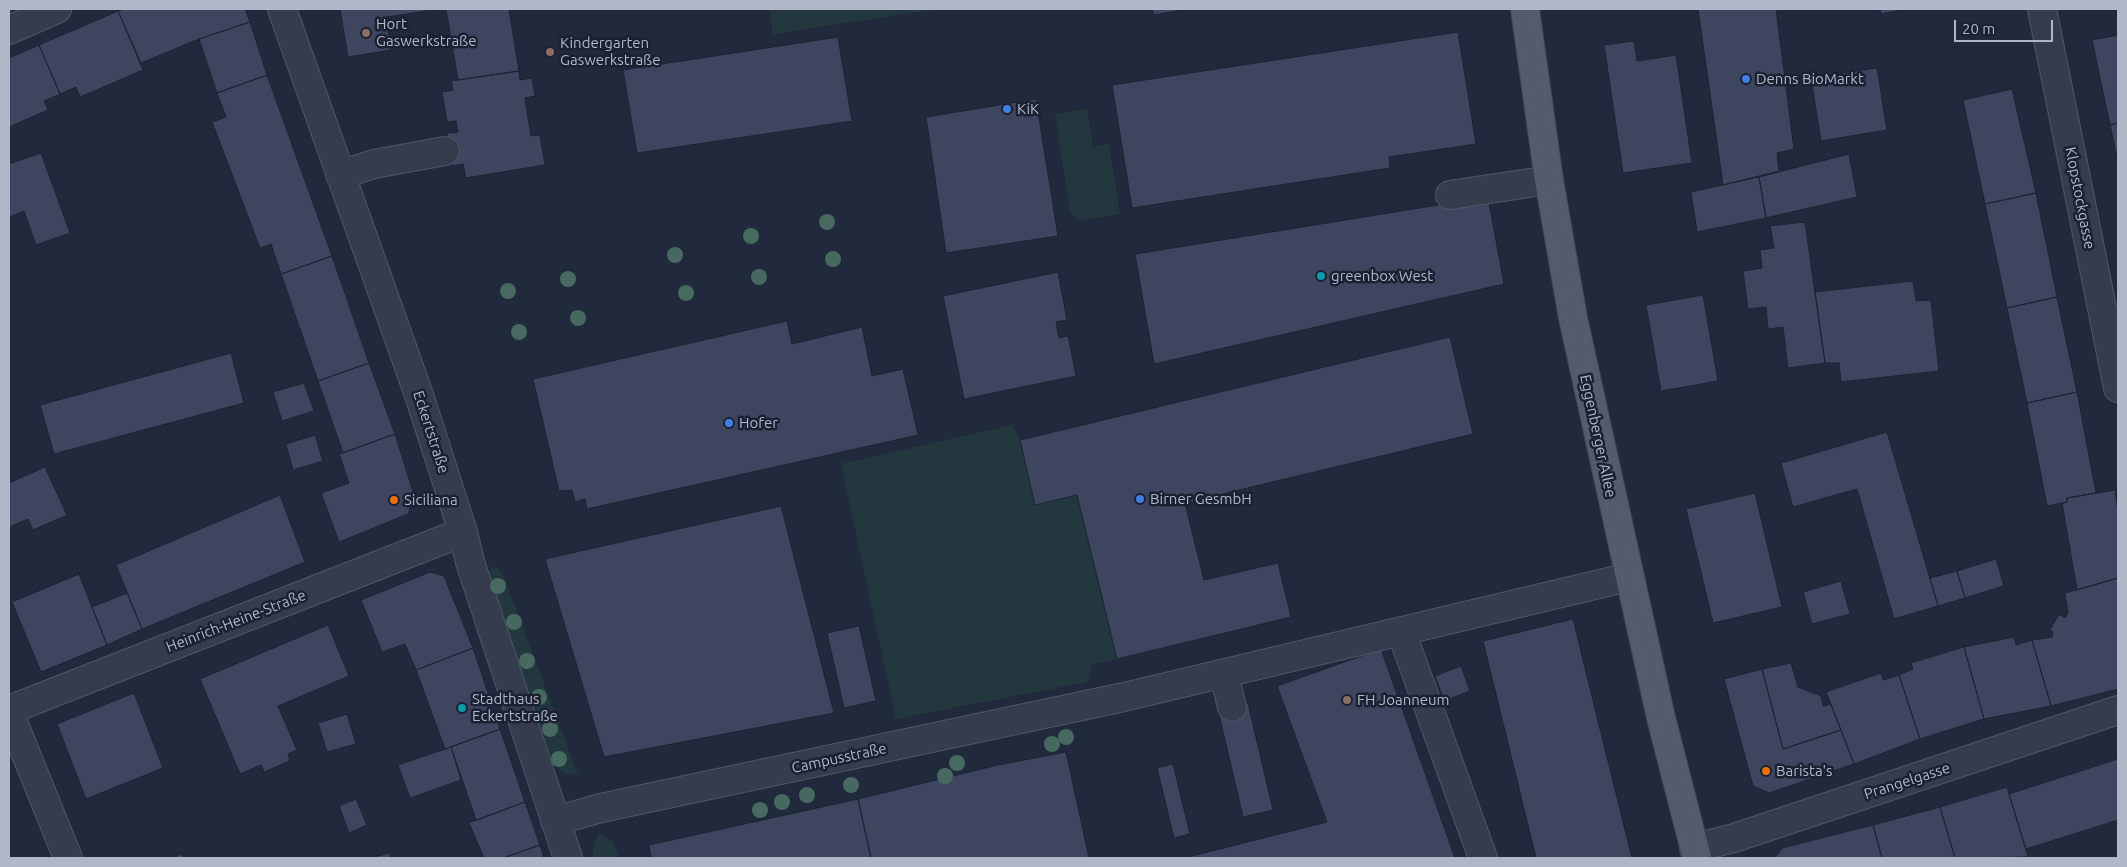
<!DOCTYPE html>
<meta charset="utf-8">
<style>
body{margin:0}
#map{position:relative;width:2127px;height:867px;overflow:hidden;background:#212a3d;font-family:Ubuntu,sans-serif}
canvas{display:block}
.frame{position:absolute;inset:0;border:10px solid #b1b7c9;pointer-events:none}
.scale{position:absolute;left:1954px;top:20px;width:99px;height:22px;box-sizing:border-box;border:2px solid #b1b7c9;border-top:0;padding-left:6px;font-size:15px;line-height:18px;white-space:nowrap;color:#b1b7c9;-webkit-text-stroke:4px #1b2132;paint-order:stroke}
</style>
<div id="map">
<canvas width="2127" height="867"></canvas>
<div class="frame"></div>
<div class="scale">20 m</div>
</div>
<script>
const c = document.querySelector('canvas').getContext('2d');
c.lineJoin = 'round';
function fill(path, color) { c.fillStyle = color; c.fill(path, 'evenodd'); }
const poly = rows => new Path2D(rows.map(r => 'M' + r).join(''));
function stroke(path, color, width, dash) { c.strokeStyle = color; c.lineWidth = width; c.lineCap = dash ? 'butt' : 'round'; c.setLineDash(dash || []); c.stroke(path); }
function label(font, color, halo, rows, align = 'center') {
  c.font = font + ' Ubuntu,sans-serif'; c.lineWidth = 5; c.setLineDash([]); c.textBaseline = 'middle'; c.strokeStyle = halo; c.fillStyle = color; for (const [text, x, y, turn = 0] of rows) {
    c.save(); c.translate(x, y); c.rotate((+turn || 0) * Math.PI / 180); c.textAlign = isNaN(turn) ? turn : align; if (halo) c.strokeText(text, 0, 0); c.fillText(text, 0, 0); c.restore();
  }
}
fill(poly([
 [769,9,937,9,773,34],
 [1087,109,1093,147,1109,144,1120,214,1080,220,1070,212,1055,114],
 [1012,425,1020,440,1035,504,1077,495,1117,659,1092,664,1087,682,896,719,841,464],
 [493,566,502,572,578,775,563,773,549,753,490,588,488,574],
 [599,834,612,841,619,858,594,858,593,845]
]), '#23383e');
const building = poly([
 [124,9,245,9,250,22,199,39,141,63,118,11,124,9],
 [340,9,426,9,427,11,386,17,391,50,348,57,340,9],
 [446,9,509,9,519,71,458,80,446,9],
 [1152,9,1187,9,1154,15,1152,9],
 [1698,9,1776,9,1794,149,1777,153,1779,171,1723,185,1698,9],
 [1880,9,1907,9,1881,14,1880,9],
 [118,11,143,70,80,97,76,87,60,94,39,45,118,11],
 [250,22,267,75,217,93,199,39,250,22],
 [1458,32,1476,144,1389,157,1390,168,1132,208,1112,85,1458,32],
 [2118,35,2118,123,2110,125,2092,40,2118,35],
 [838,37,852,121,637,153,623,70,838,37],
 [1634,41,1637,61,1676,55,1692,163,1623,173,1604,45,1634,41],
 [39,45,60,94,44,101,48,110,9,127,9,58,39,45],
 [1877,68,1887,130,1821,141,1811,78,1877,68],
 [519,71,520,80,532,78,535,96,525,98,526,106,531,136,540,135,545,165,466,178,463,164,453,166,447,133,458,132,456,121,447,122,442,92,453,90,451,81,519,71],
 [267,75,332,256,281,274,271,244,260,248,212,122,226,117,217,93,267,75],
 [2012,89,2036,193,1985,204,1963,100,2012,89],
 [1036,99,1058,236,946,253,926,117,1036,99],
 [2118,123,2118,162,2110,125,2118,123],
 [41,153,70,233,36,245,24,211,9,217,9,164,41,153],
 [1849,154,1857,197,1766,218,1759,177,1849,154],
 [1759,177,1766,218,1697,232,1691,192,1759,177],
 [2036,193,2057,297,2007,308,1985,204,2036,193],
 [1488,197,1504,284,1154,364,1135,254,1488,197],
 [1805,222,1825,363,1788,368,1783,327,1768,329,1766,307,1748,309,1743,271,1762,268,1760,250,1774,248,1770,226,1805,222],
 [332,256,369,363,318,381,281,274,332,256],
 [1058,272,1067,320,1056,322,1059,338,1068,336,1076,376,964,399,943,296,1058,272],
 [1913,281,1916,301,1931,300,1939,371,1841,382,1839,363,1825,363,1815,292,1913,281],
 [1703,295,1718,381,1661,391,1646,305,1703,295],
 [2057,297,2077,392,2027,403,2007,308,2057,297],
 [787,321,792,344,862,327,872,376,903,369,918,435,587,509,585,499,575,502,572,490,559,491,533,379,787,321],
 [1450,337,1473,434,1185,503,1204,580,1278,563,1291,617,1117,659,1077,495,1035,505,1020,440,1450,337],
 [231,353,244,403,54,454,40,405,231,353],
 [369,363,395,434,343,453,318,381,369,363],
 [304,383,314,411,282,421,273,392,304,383],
 [2077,392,2096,493,2067,498,2067,502,2047,506,2027,403,2077,392],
 [1887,432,1938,606,1894,619,1857,489,1793,507,1781,463,1887,432],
 [395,434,414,495,408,514,339,542,321,493,349,483,339,454,395,434],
 [315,435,323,461,293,470,286,444,315,435],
 [45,467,67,515,33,530,28,519,9,527,9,483,45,467],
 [2115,490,2118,512,2118,578,2077,590,2062,503,2067,502,2067,498,2115,490],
 [1755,493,1782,607,1713,623,1686,509,1755,493],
 [280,495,305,562,142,629,116,565,280,495],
 [781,506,834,713,604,757,545,559,781,506],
 [1996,559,2004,586,1965,598,1957,571,1996,559],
 [1957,571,1965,598,1938,606,1930,578,1957,571],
 [430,572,444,576,473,648,416,670,405,644,382,652,361,600,430,572],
 [79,574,107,645,41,672,12,602,79,574],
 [2118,578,2118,689,2051,706,2032,640,2052,637,2053,632,2050,630,2059,614,2065,618,2068,613,2065,593,2118,578],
 [1841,581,1850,614,1812,624,1803,592,1841,581],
 [127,593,142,629,107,645,92,607,127,593],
 [1573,619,1604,745,1632,858,1536,858,1483,641,1573,619],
 [328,625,349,676,278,706,297,750,288,754,290,761,264,772,261,765,240,774,200,679,328,625],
 [859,626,876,701,844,708,827,633,859,626],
 [2014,637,2016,645,2032,640,2051,706,1984,719,1964,647,2014,637],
 [1964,647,1984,719,1920,739,1899,675,1913,669,1911,663,1964,647],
 [473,648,500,729,445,749,416,670,473,648],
 [1381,649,1455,858,1192,858,1192,856,1327,822,1277,686,1381,649],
 [1791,663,1798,687,1821,696,1823,706,1831,704,1841,730,1783,749,1762,669,1791,663],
 [1461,666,1470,691,1444,701,1435,676,1461,666],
 [1762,669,1783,749,1841,730,1854,764,1769,793,1753,786,1724,679,1762,669],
 [1881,673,1883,680,1899,675,1920,739,1854,764,1826,692,1881,673],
 [134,693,163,768,86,799,57,724,134,693],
 [1248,703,1273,810,1243,817,1218,710,1248,703],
 [347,714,356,744,327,752,318,723,347,714],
 [500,729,525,802,476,820,451,747,500,729],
 [451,747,461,780,410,798,398,765,451,747],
 [1066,752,1089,858,871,858,858,799,998,765,1066,752],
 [2118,759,2118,820,2026,849,2009,794,2118,759],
 [1173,764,1190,834,1174,838,1157,768,1173,764],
 [2007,787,2028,857,1955,858,1940,807,2007,787],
 [356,799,367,825,349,833,339,806,356,799],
 [858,799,871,858,651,858,649,845,858,799],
 [525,802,540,845,503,858,484,858,469,823,525,802],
 [1940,807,1955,858,1882,858,1873,825,1940,807],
 [1873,825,1882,858,1775,858,1782,848,1873,825],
 [540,845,544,858,503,858,540,845],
 [389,853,391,858,371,858,389,853],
 [182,854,184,858,172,858,182,854]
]);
fill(building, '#3d465e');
stroke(building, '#1c2334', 1);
const minor = poly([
 [282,9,419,395,463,532,470,562,568,858],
 [2042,9,2118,388],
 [9,30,57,9],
 [340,175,374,164,445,151],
 [1450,195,1549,180],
 [1401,631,1483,858],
 [1224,674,1232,707],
 [9,710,463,532],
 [9,712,68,858],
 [555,821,601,808,1124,697,1629,577],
 [1694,848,1734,838,2118,710]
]);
const major = poly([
 [1525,9,1549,180,1573,318,1661,718,1697,858]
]);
stroke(minor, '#505768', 30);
stroke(major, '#3e4556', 30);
stroke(minor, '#353c4d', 28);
stroke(major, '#535b6e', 28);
stroke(poly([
 [1517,9,1543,182,1567,320,1622,578,1690,858],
 [1531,9,1574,289,1634,574,1704,858]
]), '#575f75', 1);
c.fillStyle = '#47695f';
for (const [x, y] of [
 [827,222],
 [751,236],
 [675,255],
 [833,259],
 [759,277],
 [568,279],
 [508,291],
 [686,293],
 [578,318],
 [519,332],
 [498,586],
 [514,622],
 [527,661],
 [539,697],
 [550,729],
 [1066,737],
 [1052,744],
 [559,759],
 [957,763],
 [945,776],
 [851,785],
 [807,795],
 [782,802],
 [760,810]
]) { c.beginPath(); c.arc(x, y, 8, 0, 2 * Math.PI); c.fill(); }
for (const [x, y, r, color] of [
 [366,33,5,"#8d6e63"],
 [550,52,5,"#8d6e63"],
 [1746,79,5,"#3f7fe0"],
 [1007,109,5,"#3f7fe0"],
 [1321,276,5,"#0f9aa8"],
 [729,423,5,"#3f7fe0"],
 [1140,499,5,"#3f7fe0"],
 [394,500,5,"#e8710a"],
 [1347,700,5,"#8d6e63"],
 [462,708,5,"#0f9aa8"],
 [1766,771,5,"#e8710a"]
]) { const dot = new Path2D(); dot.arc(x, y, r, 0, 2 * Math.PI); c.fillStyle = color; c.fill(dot); stroke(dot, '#1b2132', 2); }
label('15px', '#b1b7c9', '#1b2132', [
 ["Hort",376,24],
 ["Gaswerkstraße",376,41],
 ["Kindergarten",560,43],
 ["Gaswerkstraße",560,60],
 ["Denns BioMarkt",1756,79],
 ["KiK",1017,109],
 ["greenbox West",1331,276],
 ["Hofer",739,423],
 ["Birner GesmbH",1150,499],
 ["Siciliana",404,500],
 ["Stadthaus",472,699],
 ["Eckertstraße",472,716],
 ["FH Joanneum",1357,700],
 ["Barista's",1776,771]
], 'left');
label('15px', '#b1b7c9', '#1b2132', [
 ["Klopstockgasse",2080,198,79],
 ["Eckertstraße",431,432,72],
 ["Eggenberger Allee",1598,436,78],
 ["Heinrich-Heine-Straße",236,621,-21],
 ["Campusstraße",839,758,-12],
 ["Prangelgasse",1907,781,-18]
]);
</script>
